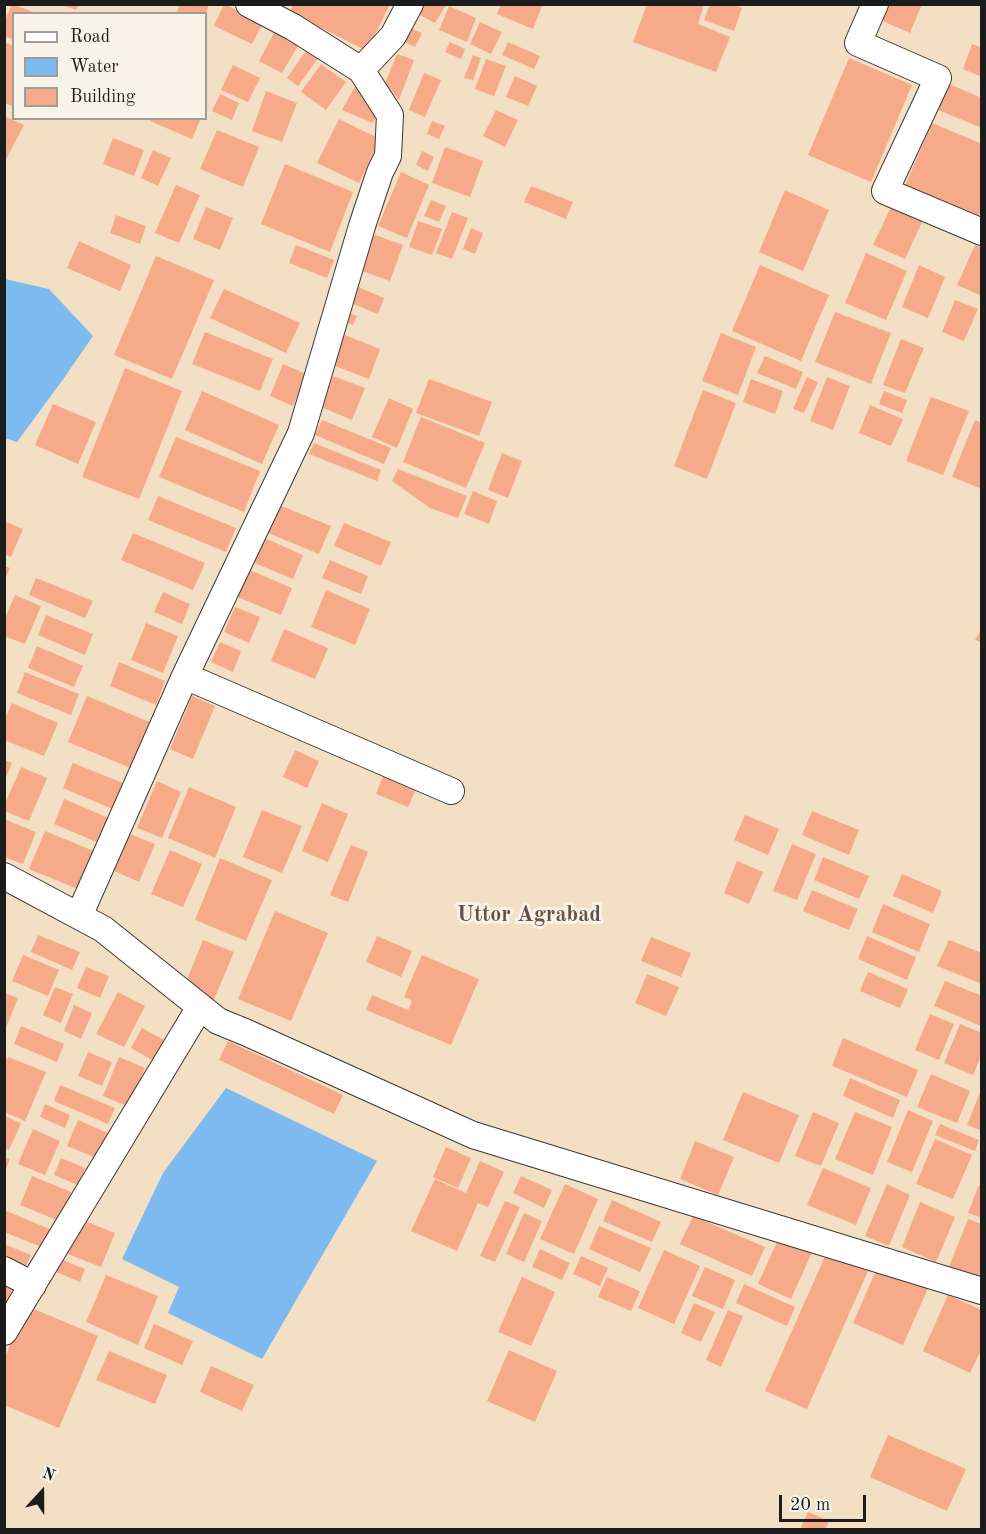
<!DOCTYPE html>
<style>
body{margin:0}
#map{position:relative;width:986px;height:1534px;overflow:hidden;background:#f3dfc3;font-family:"Old Standard TT",serif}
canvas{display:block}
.frame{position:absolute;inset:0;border:6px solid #1c1c1c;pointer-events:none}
.legend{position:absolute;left:12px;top:12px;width:195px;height:108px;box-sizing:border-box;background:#f7f3e8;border:2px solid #9f9d96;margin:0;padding:8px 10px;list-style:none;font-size:18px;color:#1c1c1c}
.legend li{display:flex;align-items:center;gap:12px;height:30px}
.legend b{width:30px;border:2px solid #9f9d96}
.north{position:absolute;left:12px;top:1462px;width:60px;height:60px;-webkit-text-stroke:4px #f7f3e8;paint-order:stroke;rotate:21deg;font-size:16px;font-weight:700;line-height:24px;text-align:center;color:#1c1c1c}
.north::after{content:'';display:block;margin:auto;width:21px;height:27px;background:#1c1c1c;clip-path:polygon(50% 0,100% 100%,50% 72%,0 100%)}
.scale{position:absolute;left:779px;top:1495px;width:87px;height:27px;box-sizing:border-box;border:3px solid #1c1c1c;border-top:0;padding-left:8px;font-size:18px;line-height:21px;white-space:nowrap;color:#1c1c1c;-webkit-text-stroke:4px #f7f3e8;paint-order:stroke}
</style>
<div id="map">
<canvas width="986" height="1534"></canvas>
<div class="frame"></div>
<ul class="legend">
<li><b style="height:8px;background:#fff"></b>Road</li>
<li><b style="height:16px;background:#7dbaf0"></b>Water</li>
<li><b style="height:16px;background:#f7aa89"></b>Building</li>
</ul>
<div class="north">N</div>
<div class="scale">20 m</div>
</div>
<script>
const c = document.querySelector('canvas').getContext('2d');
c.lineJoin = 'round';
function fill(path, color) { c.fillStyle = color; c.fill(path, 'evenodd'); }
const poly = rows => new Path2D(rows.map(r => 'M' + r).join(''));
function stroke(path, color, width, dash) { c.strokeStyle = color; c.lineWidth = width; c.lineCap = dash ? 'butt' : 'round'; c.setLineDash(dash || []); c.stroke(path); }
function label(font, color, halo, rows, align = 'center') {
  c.font = font + ' "Old Standard TT",serif'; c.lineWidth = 6; c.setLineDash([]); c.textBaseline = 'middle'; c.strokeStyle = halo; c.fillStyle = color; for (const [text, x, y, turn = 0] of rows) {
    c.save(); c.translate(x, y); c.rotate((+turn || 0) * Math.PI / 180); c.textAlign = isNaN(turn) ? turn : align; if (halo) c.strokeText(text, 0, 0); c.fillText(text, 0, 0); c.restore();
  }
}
fill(poly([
 [5,279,49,289,93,336,64,378,17,442,5,438],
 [226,1088,377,1161,262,1359,168,1313,179,1287,122,1259,163,1173]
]), '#7dbaf0');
fill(poly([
 [12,4,36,13,14,14,14,40,4,36,4,23],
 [180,4,209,4,206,14,176,14],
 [224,4,263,23,252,44,214,26],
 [293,4,390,4,367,51,290,12],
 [501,4,539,4,542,6,533,29,497,14],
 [647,4,704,4,698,24,730,37,716,72,633,42],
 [710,4,732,4,742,8,734,31,704,20],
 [884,4,922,4,910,33,878,19],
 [62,5,79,5,76,10],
 [424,5,446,5,435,23,418,14],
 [449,6,476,18,467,42,439,30],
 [480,22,502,32,491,54,470,44],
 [410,28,422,33,415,47,404,42],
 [276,29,300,42,282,73,259,61],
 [4,42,14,46,14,107,4,103],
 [450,42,465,49,461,59,445,52],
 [508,42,540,56,534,69,502,55],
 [972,44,982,48,982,77,963,69],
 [308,48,319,57,298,86,287,78],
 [397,54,414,60,399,100,385,83],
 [473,55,481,58,473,80,464,78],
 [849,58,912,85,871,182,808,155],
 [486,59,506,66,494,96,475,89],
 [321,64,346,82,326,110,301,92],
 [233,65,260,78,248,102,221,90],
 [424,73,441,80,425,117,409,110],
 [515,76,537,86,528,106,506,97],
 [949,84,982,98,982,128,938,110],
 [356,85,379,111,373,123,342,110],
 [266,91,297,103,282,142,252,131],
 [220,94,239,103,232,120,212,111],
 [496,110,518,120,505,147,483,136],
 [4,116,24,125,4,163],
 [151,118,201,118,192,139,150,121],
 [339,119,380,139,359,183,317,163],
 [432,121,445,126,439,139,427,134],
 [932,123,982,144,982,208,975,224,902,193],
 [217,130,259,147,243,187,200,169],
 [113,138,144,150,134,176,103,164],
 [445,147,483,161,470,197,432,183],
 [153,150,171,158,158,186,141,178],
 [422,151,434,157,428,171,416,165],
 [285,164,353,192,330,252,261,224],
 [401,172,429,185,407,238,378,226],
 [176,185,200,195,179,243,155,233],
 [531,186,573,202,566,219,524,202],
 [785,190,829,210,803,271,759,252],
 [431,200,446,206,439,222,424,216],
 [206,207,233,218,220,250,193,239],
 [891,207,922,222,905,259,873,245],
 [452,212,468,218,452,259,436,253],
 [116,215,146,226,140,244,110,233],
 [418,221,442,229,432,255,409,247],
 [471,228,483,233,475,254,463,249],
 [367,232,403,245,390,281,354,268],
 [79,241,131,265,120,291,67,268],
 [296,245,334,260,327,278,289,263],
 [975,245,982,248,982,296,957,285],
 [866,253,907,271,886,320,845,303],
 [156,256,214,280,172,379,114,355],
 [760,265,829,295,801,361,732,331],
 [919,265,945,277,928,318,902,307],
 [351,284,384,298,378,314,344,300],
 [224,289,300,323,286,353,210,318],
 [955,300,978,309,964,341,942,332],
 [342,310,357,316,353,325,339,319],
 [835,312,891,333,871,384,815,362],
 [205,332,273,359,260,391,192,364],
 [337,332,380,349,369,379,325,362],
 [721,333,756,347,738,395,702,381],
 [901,339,924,348,905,393,883,385],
 [765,356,803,372,796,389,757,373],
 [283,364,306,374,293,406,270,396],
 [125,368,182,391,139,499,82,477],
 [333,376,365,388,352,420,321,407],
 [807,377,818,382,804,413,793,409],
 [827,377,850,386,833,430,810,421],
 [429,379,492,402,479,436,416,413],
 [751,379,783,391,775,414,743,402],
 [703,390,736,403,707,479,674,466],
 [202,391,279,425,262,464,185,430],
 [884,391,907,400,902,413,879,404],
 [931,397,969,411,943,475,906,461],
 [389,398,413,409,397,448,372,437],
 [53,404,96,422,78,464,35,445],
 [870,405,903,419,891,446,859,433],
 [421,417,485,443,466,488,403,462],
 [322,420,391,448,384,464,315,435],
 [975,420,982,423,982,489,952,477],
 [176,437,260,471,244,512,159,477],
 [314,443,381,470,377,481,309,454],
 [502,453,522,461,508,498,488,490],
 [398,469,467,496,458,518,430,508,392,481],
 [473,491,497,501,489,524,464,514],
 [158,496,236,528,226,552,148,520],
 [279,505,331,526,319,554,268,533],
 [4,521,23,529,11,557,4,554],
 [344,523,391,542,381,566,334,546],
 [133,533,205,563,193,590,121,560],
 [262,537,303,555,293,579,252,562],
 [330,560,368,576,361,594,322,578],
 [4,566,10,568,5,580,4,580],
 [247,569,292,588,281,615,235,596],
 [36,578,93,601,85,618,29,595],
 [326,590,370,609,355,645,311,627],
 [163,592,190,604,182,624,154,612],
 [15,595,41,606,25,644,4,636,4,620],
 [235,607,260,617,249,643,224,632],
 [46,615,93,634,85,655,38,635],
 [146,623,178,636,163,673,131,660],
 [982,628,982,643,975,640],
 [284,629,328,648,315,679,271,661],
 [220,642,241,651,233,672,211,662],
 [37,646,83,666,74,687,28,668],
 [119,662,165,681,156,705,110,686],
 [25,672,79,694,71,715,17,693],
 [87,696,152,723,133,769,68,742],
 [192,696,215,706,193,759,170,749],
 [12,703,58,723,44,756,4,740,4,721],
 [295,750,319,761,307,788,283,777],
 [4,760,12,763,5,780,4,780],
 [73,763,128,785,117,811,63,788],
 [21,767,47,778,29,821,4,811,4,806],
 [385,771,418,785,408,807,376,794],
 [157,781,181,792,162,838,137,828],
 [189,787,236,807,215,858,168,838],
 [64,799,116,821,106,846,54,824],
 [322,803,348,814,328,862,302,851],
 [262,810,302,826,282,873,243,857],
 [812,811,859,830,849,855,802,835],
 [745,815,779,829,768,855,734,840],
 [4,819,36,832,23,864,4,857],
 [45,831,96,852,80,890,29,869],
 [130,834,155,844,139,882,114,871],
 [792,844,816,854,797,900,773,891],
 [351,845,368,852,348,902,330,895],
 [170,850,202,864,183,907,151,894],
 [823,857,869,876,859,899,814,880],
 [220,858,272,880,246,941,195,920],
 [737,861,763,872,749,904,724,893],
 [902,874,942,891,933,913,893,896],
 [812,890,858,909,849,930,803,911],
 [883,904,930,924,919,952,872,932],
 [275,911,328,933,291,1021,238,999],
 [38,935,80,952,72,970,31,952],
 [377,936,412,951,401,977,366,962],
 [867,936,916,957,907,980,858,959],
 [651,937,691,953,681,977,641,961],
 [203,940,234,952,213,1002,183,989],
 [949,940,982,953,982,984,937,966],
 [23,955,59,970,48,996,12,981],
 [422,955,479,979,451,1045,366,1010,372,995,408,1010,412,1001,404,997],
 [86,967,109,976,100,998,77,988],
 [868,972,908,989,900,1008,860,991],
 [647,974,679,987,666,1016,635,1003],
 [945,981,982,996,981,1026,934,1006],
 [55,987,73,994,61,1023,43,1015],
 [118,992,145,1006,124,1047,96,1034],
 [4,993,18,998,5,1030,4,1030],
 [74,1005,92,1013,81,1039,64,1031],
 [930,1014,954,1024,939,1060,915,1050],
 [960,1024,982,1033,982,1054,973,1075,944,1063],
 [21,1026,64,1044,57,1062,14,1044],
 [142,1028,164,1040,152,1060,131,1048],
 [843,1038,918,1070,907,1097,832,1066],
 [228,1041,343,1095,334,1114,219,1060],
 [88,1052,112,1062,102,1086,78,1076],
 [8,1057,46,1072,25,1121,4,1112,4,1065],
 [119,1057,145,1068,129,1107,103,1096],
 [931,1074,970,1091,957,1123,917,1107],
 [850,1078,900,1100,893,1118,843,1096],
 [60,1085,115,1108,108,1124,54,1101],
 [981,1090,982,1090,982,1131,967,1125],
 [743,1092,799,1115,779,1163,723,1140],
 [45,1104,70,1115,65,1128,40,1117],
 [908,1110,933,1121,912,1172,887,1162],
 [813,1112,839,1123,821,1166,795,1156],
 [855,1112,892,1127,873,1175,835,1159],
 [4,1116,21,1123,9,1150,4,1148],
 [78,1120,110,1134,99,1159,67,1146],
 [940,1124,979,1140,975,1151,935,1135],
 [33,1129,60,1141,45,1175,18,1164],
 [935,1139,972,1155,953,1199,916,1184],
 [695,1141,734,1157,718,1195,680,1179],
 [446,1147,471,1158,458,1188,433,1177],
 [4,1157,10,1159,5,1172,4,1172],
 [61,1158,85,1168,78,1185,54,1175],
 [480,1161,504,1172,488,1207,478,1203,457,1251,411,1231,435,1179,466,1193],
 [823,1168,871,1188,856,1225,807,1205],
 [32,1176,71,1192,59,1221,20,1205],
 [521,1176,552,1190,544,1208,513,1193],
 [565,1184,598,1199,574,1254,540,1239],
 [887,1184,910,1195,889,1246,865,1236],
 [979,1185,982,1186,982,1218,968,1213],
 [612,1200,661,1222,652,1242,603,1221],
 [505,1201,520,1207,495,1262,480,1256],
 [920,1202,955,1217,936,1262,902,1247],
 [4,1210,52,1230,44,1248,4,1232],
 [524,1213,542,1221,524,1262,506,1254],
 [693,1216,765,1247,752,1276,680,1244],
 [968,1219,982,1224,982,1284,948,1269],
 [82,1220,115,1233,101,1267,68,1254],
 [599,1226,651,1248,640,1272,589,1249],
 [780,1235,813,1250,791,1299,758,1284],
 [4,1244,31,1255,24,1270,4,1261],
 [540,1249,570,1263,562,1280,532,1267],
 [664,1250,700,1266,674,1324,638,1308],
 [827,1252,868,1271,807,1409,765,1391],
 [581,1256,608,1268,600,1286,573,1274],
 [60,1259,85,1269,80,1282,54,1271],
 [878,1266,928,1288,903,1345,853,1323],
 [705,1267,735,1280,723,1309,692,1296],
 [106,1275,158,1296,138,1345,86,1322],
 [522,1277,555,1292,531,1346,498,1332],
 [607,1277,640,1291,631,1311,598,1297],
 [744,1284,795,1307,787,1326,736,1303],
 [4,1286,12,1290,4,1309],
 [948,1295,982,1310,982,1348,970,1373,923,1351],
 [694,1303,715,1312,701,1342,681,1333],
 [27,1306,98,1336,59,1428,4,1405,4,1359],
 [728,1310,743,1316,721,1367,706,1360],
 [154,1324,193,1341,182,1365,144,1348],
 [509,1350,557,1371,535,1422,487,1401],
 [109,1351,167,1375,155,1404,96,1380],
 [211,1366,254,1385,242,1411,200,1392],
 [888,1435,966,1469,947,1511,870,1477],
 [808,1512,829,1521,825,1530,800,1530]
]), '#f7aa89');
const minor = poly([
 [249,4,293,27,361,70,390,115,388,156,380,172,362,226,301,433,185,676,451,791],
 [875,4,858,43,938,78,885,191,982,232],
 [361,70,393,36,410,4],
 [4,876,103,929,218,1021,245,1032,473,1135,982,1291],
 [79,916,185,676],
 [4,1270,33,1285],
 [4,1332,200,1007]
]);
stroke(minor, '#3c3935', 28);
stroke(minor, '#fff', 26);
label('bold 22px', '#694e42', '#f7f3e8', [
 ["Uttor Agrabad",529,915]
]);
</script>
